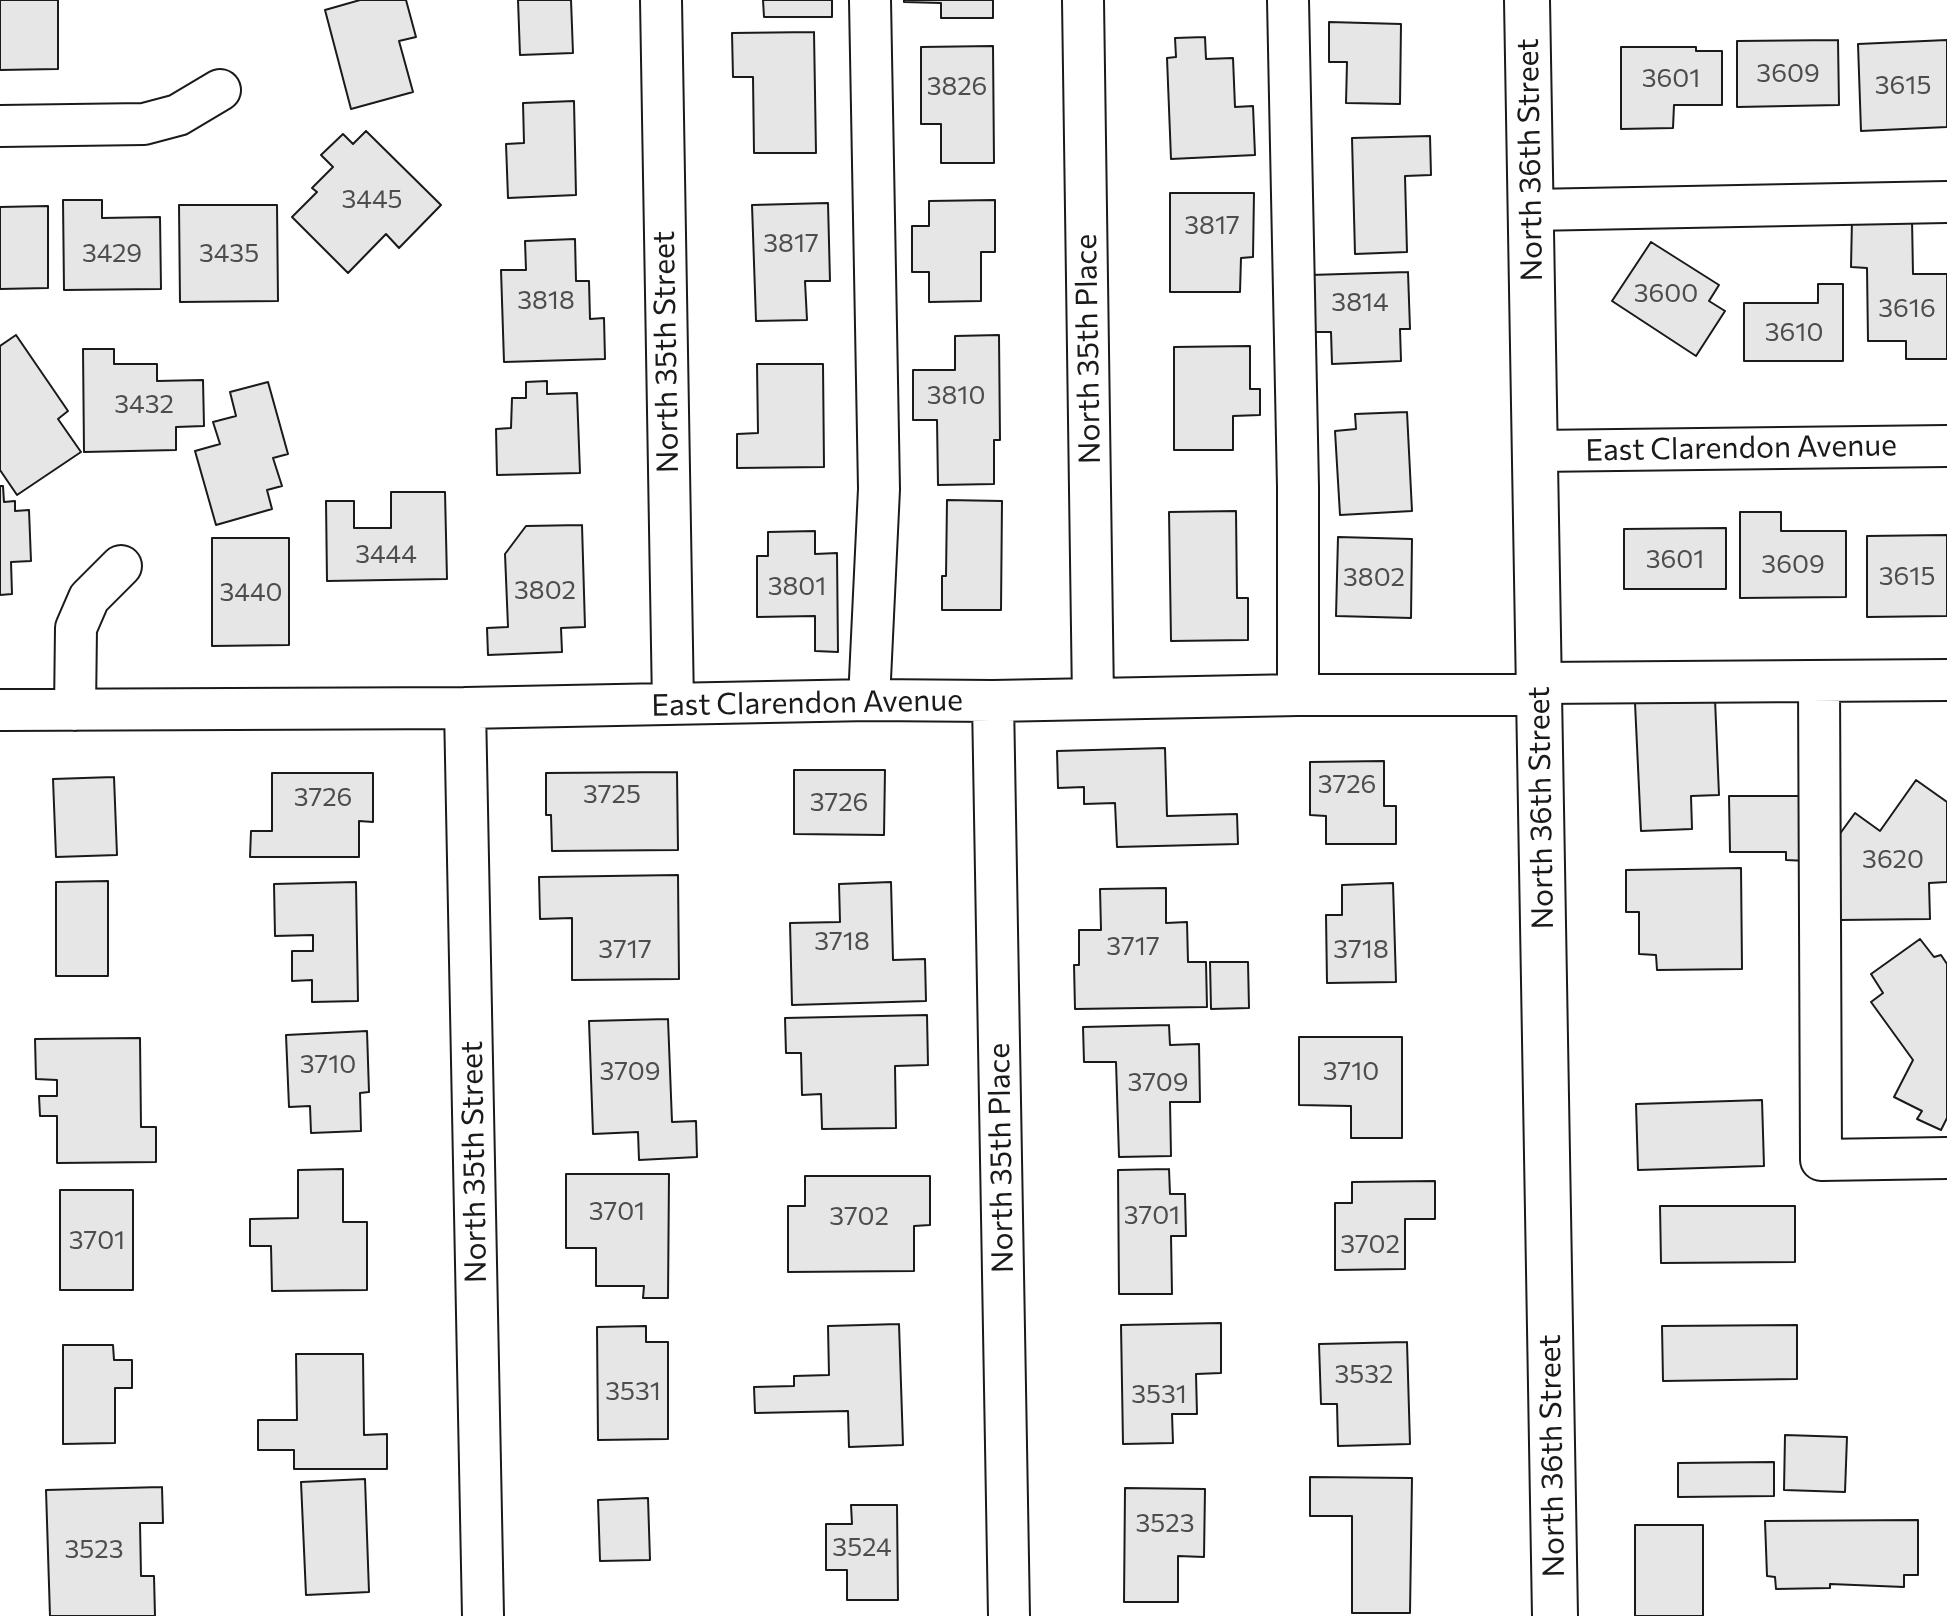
<!DOCTYPE html>
<style>
body{margin:0}
canvas{display:block;background:#fff}
</style>
<canvas width="1947" height="1616"></canvas>
<script>
const c = document.querySelector('canvas').getContext('2d');
c.lineJoin = 'round';
function fill(path, color) { c.fillStyle = color; c.fill(path, 'evenodd'); }
const poly = rows => new Path2D(rows.map(r => 'M' + r).join(''));
function stroke(path, color, width, dash) { c.strokeStyle = color; c.lineWidth = width; c.lineCap = dash ? 'butt' : 'round'; c.setLineDash(dash || []); c.stroke(path); }
function label(font, color, halo, rows, align = 'center') {
  c.font = font + ' Commissioner,sans-serif'; c.lineWidth = 6; c.setLineDash([]); c.textBaseline = 'middle'; c.strokeStyle = halo; c.fillStyle = color; for (const [text, x, y, turn = 0] of rows) {
    c.save(); c.translate(x, y); c.rotate((+turn || 0) * Math.PI / 180); c.textAlign = isNaN(turn) ? turn : align; if (halo) c.strokeText(text, 0, 0); c.fillText(text, 0, 0); c.restore();
  }
}
const building = poly([
 [0,0,58,0,58,69,0,70,0,0],
 [360,0,406,0,416,37,399,41,413,92,351,109,325,10,360,0],
 [518,0,571,0,573,53,520,55,518,0],
 [763,0,832,0,832,17,764,17,763,0],
 [904,0,993,0,993,18,941,18,941,3,904,2,904,0],
 [1329,22,1401,24,1400,104,1346,103,1347,62,1329,62,1329,22],
 [814,32,816,153,754,153,753,77,733,77,732,33,814,32],
 [1205,37,1206,59,1233,58,1235,107,1253,106,1255,155,1171,159,1167,58,1176,57,1175,38,1205,37],
 [1838,40,1839,105,1737,107,1737,41,1838,40],
 [1947,40,1947,127,1861,131,1858,44,1947,40],
 [993,46,994,163,941,163,941,124,921,124,921,47,993,46],
 [1621,47,1696,47,1696,51,1722,51,1722,105,1674,105,1673,128,1621,129,1621,47],
 [574,101,576,195,508,198,506,144,524,143,523,103,574,101],
 [366,131,441,205,399,248,386,234,348,273,292,217,317,192,312,188,333,167,321,155,343,134,353,144,366,131],
 [1430,136,1431,175,1405,176,1407,252,1355,254,1352,138,1430,136],
 [1170,193,1254,193,1253,257,1241,258,1240,292,1170,292,1170,193],
 [63,200,102,200,102,218,160,217,161,289,64,290,63,200],
 [995,200,995,252,981,252,981,301,929,302,929,272,912,272,912,226,929,226,929,201,995,200],
 [828,203,830,281,805,281,807,320,756,321,752,205,828,203],
 [179,205,277,205,278,301,180,302,179,205],
 [48,206,48,288,0,289,0,207,48,206],
 [1852,219,1912,219,1913,274,1947,274,1947,359,1906,359,1906,341,1868,341,1867,268,1851,267,1852,219],
 [575,239,576,281,589,281,590,319,604,318,605,359,504,362,501,270,526,270,525,241,575,239],
 [1651,242,1719,285,1709,301,1725,311,1696,356,1612,301,1651,242],
 [1408,272,1410,329,1400,329,1401,361,1332,364,1331,332,1312,332,1310,275,1408,272],
 [1818,284,1843,284,1843,361,1744,361,1744,303,1818,303,1818,284],
 [16,335,68,411,58,419,81,452,17,495,0,470,0,346,16,335],
 [999,335,1000,440,994,440,994,484,938,485,937,420,913,420,913,370,955,370,955,336,999,335],
 [1250,346,1250,389,1260,389,1260,415,1233,416,1233,450,1174,450,1174,347,1250,346],
 [83,349,114,349,114,364,157,364,157,381,203,380,204,426,176,427,176,450,84,452,83,349],
 [757,364,823,364,824,467,737,468,737,434,758,433,757,364],
 [547,381,547,394,577,393,580,473,497,475,496,429,511,428,512,398,526,398,526,382,547,381],
 [268,382,288,454,273,458,282,486,267,490,272,509,216,525,195,451,220,444,213,422,236,416,230,392,268,382],
 [1407,412,1412,511,1340,515,1335,431,1356,429,1355,414,1407,412],
 [0,486,3,486,4,502,15,501,15,511,29,510,31,561,11,562,12,594,0,595,0,486],
 [391,492,445,492,447,579,327,581,326,501,354,501,354,528,391,528,391,492],
 [947,500,1002,501,1001,610,942,610,942,576,946,576,947,500],
 [1236,511,1237,598,1248,598,1248,640,1171,641,1169,512,1236,511],
 [1740,512,1781,512,1781,531,1846,531,1846,597,1740,598,1740,512],
 [582,525,585,627,561,628,562,652,488,655,487,628,508,627,505,554,526,526,582,525],
 [1726,528,1726,589,1624,589,1624,529,1726,528],
 [815,531,815,554,837,553,838,652,815,651,815,616,757,617,757,556,768,556,768,532,815,531],
 [1947,535,1947,616,1867,617,1867,536,1947,535],
 [1338,537,1412,539,1411,618,1336,616,1338,537],
 [212,538,289,538,289,645,212,646,212,538],
 [1715,699,1719,795,1691,796,1692,829,1641,831,1635,703,1715,699],
 [1165,748,1167,816,1237,814,1238,844,1117,847,1115,803,1084,804,1084,787,1058,788,1057,751,1165,748],
 [1384,761,1384,806,1396,806,1396,844,1326,844,1326,816,1310,815,1310,762,1384,761],
 [794,770,885,770,884,835,794,834,794,770],
 [677,772,678,850,552,851,551,815,546,815,546,773,677,772],
 [272,773,373,773,373,822,359,821,359,857,250,857,251,831,272,831,272,773],
 [114,777,117,855,56,857,53,779,114,777],
 [1916,780,1947,802,1947,882,1929,883,1930,919,1840,920,1839,835,1855,813,1880,831,1916,780],
 [1729,796,1808,796,1808,861,1786,860,1786,852,1730,852,1729,796],
 [1741,868,1742,969,1657,970,1656,955,1639,954,1639,912,1626,912,1626,870,1741,868],
 [678,875,679,979,572,980,572,918,540,919,539,877,678,875],
 [108,881,108,976,56,976,56,882,108,881],
 [356,882,358,1001,312,1002,312,980,292,981,292,951,313,951,313,935,275,936,274,884,356,882],
 [891,882,893,960,925,959,926,1001,792,1005,790,923,840,922,839,884,891,882],
 [1393,883,1396,982,1327,983,1326,915,1342,915,1342,885,1393,883],
 [1166,888,1166,923,1187,922,1188,962,1206,962,1207,1007,1075,1009,1074,965,1079,965,1079,930,1101,930,1100,889,1166,888],
 [1920,939,1934,957,1941,955,1947,964,1947,1118,1941,1130,1917,1119,1922,1111,1894,1097,1913,1060,1871,1002,1883,993,1871,974,1920,939],
 [1210,962,1248,962,1249,1008,1211,1009,1210,962],
 [927,1015,928,1065,895,1066,896,1128,822,1129,821,1094,802,1095,801,1053,786,1053,785,1018,927,1015],
 [668,1019,672,1122,696,1121,697,1157,639,1160,638,1132,593,1134,589,1021,668,1019],
 [1169,1025,1170,1045,1199,1044,1200,1102,1170,1102,1171,1156,1119,1157,1116,1062,1084,1062,1083,1027,1169,1025],
 [367,1031,369,1092,360,1093,361,1131,311,1133,310,1106,289,1107,286,1035,367,1031],
 [1299,1037,1402,1037,1402,1138,1351,1138,1351,1106,1299,1105,1299,1037],
 [140,1038,141,1127,156,1127,156,1162,57,1163,57,1116,40,1116,39,1096,57,1096,57,1080,36,1079,35,1039,140,1038],
 [1762,1100,1764,1166,1638,1170,1636,1104,1762,1100],
 [343,1169,343,1222,367,1222,367,1290,272,1291,271,1246,250,1246,250,1219,298,1218,298,1170,343,1169],
 [1169,1169,1170,1194,1185,1194,1186,1236,1171,1236,1172,1294,1119,1294,1118,1170,1169,1169],
 [566,1174,669,1174,668,1298,643,1298,644,1286,596,1286,596,1248,566,1248,566,1174],
 [805,1176,930,1176,930,1225,914,1226,914,1271,788,1272,788,1206,805,1206,805,1176],
 [1435,1181,1435,1219,1405,1219,1405,1269,1335,1270,1335,1203,1352,1203,1352,1182,1435,1181],
 [60,1190,133,1190,133,1290,60,1290,60,1190],
 [1660,1206,1795,1206,1795,1262,1661,1263,1660,1206],
 [1221,1323,1221,1373,1196,1374,1197,1414,1172,1414,1173,1443,1123,1444,1121,1325,1221,1323],
 [899,1324,903,1445,849,1447,848,1411,755,1413,754,1387,794,1386,794,1376,829,1375,828,1326,899,1324],
 [1797,1325,1797,1379,1663,1381,1662,1326,1797,1325],
 [646,1326,646,1342,668,1342,668,1439,598,1440,597,1327,646,1326],
 [1407,1342,1410,1444,1338,1446,1337,1404,1321,1404,1319,1344,1407,1342],
 [63,1345,113,1345,114,1360,132,1360,132,1388,115,1388,115,1443,63,1444,63,1345],
 [296,1354,363,1354,364,1435,387,1434,387,1469,294,1469,294,1450,258,1450,258,1420,297,1420,296,1354],
 [1785,1435,1847,1437,1845,1492,1784,1490,1785,1435],
 [1774,1462,1774,1496,1678,1497,1678,1463,1774,1462],
 [1310,1477,1412,1478,1410,1613,1352,1613,1352,1516,1310,1516,1310,1477],
 [365,1479,369,1592,306,1595,301,1482,365,1479],
 [162,1487,163,1523,140,1523,141,1576,154,1576,155,1616,50,1616,46,1490,162,1487],
 [1125,1488,1205,1489,1204,1557,1178,1556,1178,1602,1124,1602,1125,1488],
 [648,1498,650,1560,600,1561,598,1500,648,1498],
 [851,1505,897,1505,898,1600,847,1600,847,1570,826,1570,826,1524,852,1524,851,1505],
 [1918,1520,1918,1575,1904,1575,1904,1587,1830,1584,1830,1588,1776,1589,1775,1577,1767,1576,1765,1521,1918,1520],
 [1635,1525,1703,1525,1703,1616,1635,1616,1635,1525]
]);
fill(building, '#e6e6e6');
stroke(building, '#1a1a1a', 2);
const minor = poly([
 [661,0,673,704],
 [1083,0,1093,699],
 [1288,0,1298,487,1298,695],
 [0,126,144,124,178,115,220,90],
 [1531,210,1947,202],
 [1535,451,1947,446],
 [1819,681,1821,1160,1947,1158],
 [1539,683,1947,680],
 [869,700,879,489,870,0],
 [993,701,1009,1616],
 [465,708,483,1616],
 [0,710,465,708,869,700,993,701,1298,695,1539,695],
 [75,710,76,628,89,598,121,566]
]);
const major = poly([
 [1527,0,1555,1616]
]);
stroke(minor, '#1a1a1a', 44);
stroke(major, '#1a1a1a', 48);
stroke(minor, '#fff', 40);
stroke(major, '#fff', 44);
label('26px', '#4d4d4d', null, [
 ["3609",1788,73],
 ["3601",1671,78],
 ["3615",1903,85],
 ["3826",957,86],
 ["3445",372,199],
 ["3817",1212,225],
 ["3817",791,243],
 ["3429",112,253],
 ["3435",229,253],
 ["3600",1666,293],
 ["3818",546,300],
 ["3814",1360,302],
 ["3616",1907,308],
 ["3610",1794,332],
 ["3810",956,395],
 ["3432",144,404],
 ["3444",386,554],
 ["3601",1675,559],
 ["3609",1793,564],
 ["3615",1907,576],
 ["3802",1374,577],
 ["3801",797,586],
 ["3802",545,590],
 ["3440",251,592],
 ["3726",1347,784],
 ["3725",612,794],
 ["3726",323,797],
 ["3726",839,802],
 ["3620",1893,859],
 ["3718",842,941],
 ["3717",1133,946],
 ["3717",625,949],
 ["3718",1361,949],
 ["3710",328,1064],
 ["3709",630,1071],
 ["3710",1351,1071],
 ["3709",1158,1082],
 ["3701",617,1211],
 ["3701",1152,1215],
 ["3702",859,1216],
 ["3701",97,1240],
 ["3702",1370,1244],
 ["3532",1364,1374],
 ["3531",633,1391],
 ["3531",1159,1394],
 ["3523",1165,1523],
 ["3524",862,1547],
 ["3523",94,1549]
]);
label('30px', '#1a1a1a', '#fff', [
 ["North 36th Street",1530,160,-91],
 ["North 35th Place",1088,349,-91],
 ["North 35th Street",666,352,-91],
 ["East Clarendon Avenue",1741,448,-1],
 ["East Clarendon Avenue",807,703,-1],
 ["North 36th Street",1541,808,-91],
 ["North 35th Place",1001,1158,-91],
 ["North 35th Street",474,1162,-91],
 ["North 36th Street",1552,1456,-91]
]);
</script>
